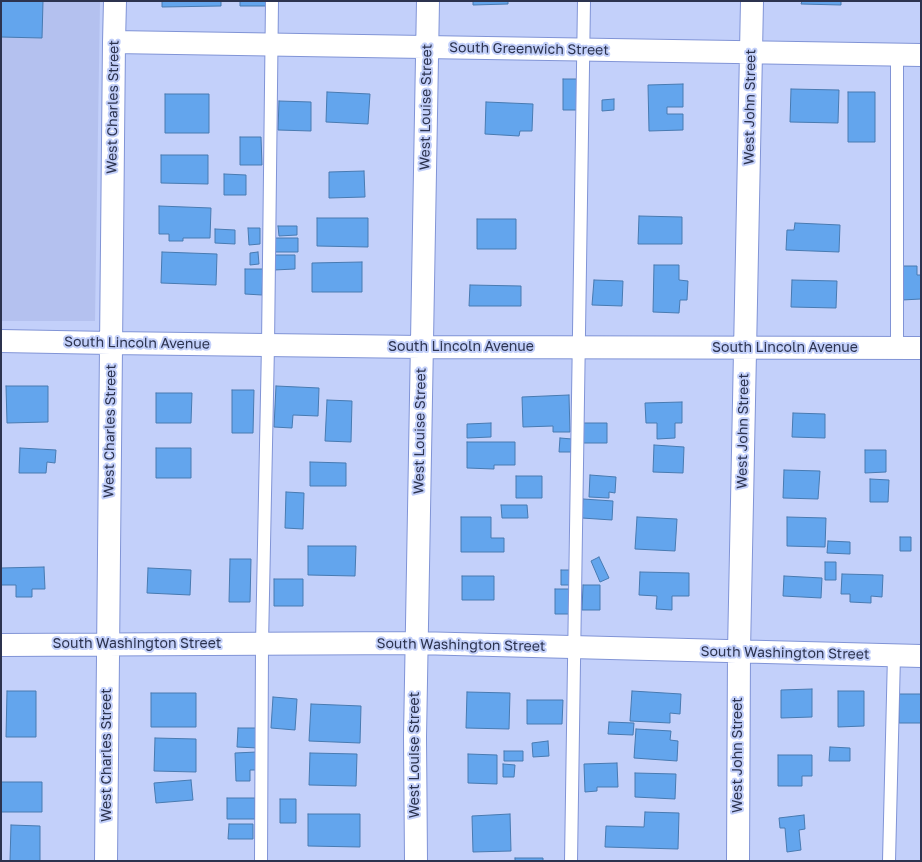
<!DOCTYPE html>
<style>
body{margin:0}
#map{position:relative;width:922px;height:862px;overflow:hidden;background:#c3d0fa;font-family:"Golos Text",sans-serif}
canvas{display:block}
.frame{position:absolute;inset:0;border:2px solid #2c334f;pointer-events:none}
</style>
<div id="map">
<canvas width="922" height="862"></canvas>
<div class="frame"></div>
</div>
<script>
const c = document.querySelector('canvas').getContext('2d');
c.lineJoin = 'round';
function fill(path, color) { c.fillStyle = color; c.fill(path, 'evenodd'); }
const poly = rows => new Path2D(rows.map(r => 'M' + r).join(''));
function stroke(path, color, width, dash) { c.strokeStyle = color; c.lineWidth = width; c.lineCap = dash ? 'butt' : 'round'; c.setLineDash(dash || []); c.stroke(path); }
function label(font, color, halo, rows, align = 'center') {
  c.font = font + ' "Golos Text",sans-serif'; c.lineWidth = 4; c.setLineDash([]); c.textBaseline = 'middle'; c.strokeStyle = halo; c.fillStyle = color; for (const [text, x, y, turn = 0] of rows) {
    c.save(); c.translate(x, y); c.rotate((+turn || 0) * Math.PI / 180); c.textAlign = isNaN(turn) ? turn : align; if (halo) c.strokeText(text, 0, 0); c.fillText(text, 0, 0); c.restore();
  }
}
fill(poly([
 [1,1,100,1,95,321,1,321]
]), '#b4c1ef');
const building = poly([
 [1,1,43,1,42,38,1,37,1,1],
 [162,1,221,1,221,6,162,7,162,1],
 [240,1,266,1,266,6,240,6,240,1],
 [473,1,508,1,508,4,473,5,473,1],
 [802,1,841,1,841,5,801,4,802,1],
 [563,79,578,79,578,110,563,110,563,79],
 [683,84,683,107,667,107,667,114,683,114,683,130,649,131,648,85,683,84],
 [791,89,839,90,838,123,790,122,791,89],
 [327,92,370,94,368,124,326,122,327,92],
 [848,92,875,92,875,142,848,142,848,92],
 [165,94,209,94,209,133,165,133,165,94],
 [614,99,614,110,602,111,602,100,614,99],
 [279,101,311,102,311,131,278,130,279,101],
 [486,102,533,104,532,131,520,131,519,136,485,134,486,102],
 [240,137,261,137,262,165,240,165,240,137],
 [161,155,208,155,208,184,161,183,161,155],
 [364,171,365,197,329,198,329,172,364,171],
 [224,174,246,175,246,195,224,195,224,174],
 [159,206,211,208,210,238,183,238,183,241,169,241,169,234,159,234,159,206],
 [639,216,682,217,682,244,638,244,639,216],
 [317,218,368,218,368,247,317,246,317,218],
 [477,219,516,219,516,249,477,249,477,219],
 [795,223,840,225,839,252,786,250,787,230,794,230,795,223],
 [278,226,297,226,297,235,279,236,278,226],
 [248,228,260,228,260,244,249,245,248,228],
 [215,229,235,230,235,244,215,243,215,229],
 [274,238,298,238,298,252,274,252,274,238],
 [162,252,217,254,216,285,161,283,162,252],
 [258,252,259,264,250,265,250,253,258,252],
 [273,255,295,255,295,269,274,270,273,255],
 [362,262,362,292,312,292,312,263,362,262],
 [654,265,679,265,679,280,688,281,687,300,680,300,679,313,653,312,654,265],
 [901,266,917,266,917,275,921,275,921,299,902,300,901,266],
 [245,269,263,269,262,295,245,294,245,269],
 [594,280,623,281,622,306,592,305,594,280],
 [792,280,837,281,836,308,791,307,792,280],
 [470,285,521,286,521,306,469,306,470,285],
 [6,386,48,386,48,422,7,423,6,386],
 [276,386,319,388,318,416,293,415,292,428,274,427,276,386],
 [232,390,254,390,253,433,232,433,232,390],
 [156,393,192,393,191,423,156,423,156,393],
 [569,395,570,432,553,432,553,426,523,427,522,397,569,395],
 [327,400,352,401,351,442,325,441,327,400],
 [682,402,682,423,675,423,675,438,657,439,657,423,646,423,645,403,682,402],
 [793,413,825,414,825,438,792,437,793,413],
 [491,423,491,437,467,438,467,424,491,423],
 [583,423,607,423,607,443,582,443,583,423],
 [560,438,572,439,571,452,559,452,560,438],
 [467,442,515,442,515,465,494,465,494,469,467,468,467,442],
 [654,445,684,447,683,473,653,472,654,445],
 [20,448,56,450,55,463,47,462,46,473,19,473,20,448],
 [156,448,191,448,191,478,156,478,156,448],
 [865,450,886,450,886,472,865,473,865,450],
 [310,462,346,463,346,486,310,486,310,462],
 [784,470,820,471,818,499,783,498,784,470],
 [590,475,616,477,615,493,609,492,609,498,589,497,590,475],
 [516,476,542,476,542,498,516,498,516,476],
 [870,479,889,480,888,502,870,502,870,479],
 [286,492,304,493,303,529,285,528,286,492],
 [583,499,613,501,612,520,582,518,583,499],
 [501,505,527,505,528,518,502,518,501,505],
 [461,517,491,517,491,538,504,538,504,552,461,552,461,517],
 [637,517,677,519,675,551,635,549,637,517],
 [787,517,826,518,825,547,787,546,787,517],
 [900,537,911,537,911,551,900,551,900,537],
 [828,541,850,542,850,554,827,553,828,541],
 [308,546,356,546,355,576,308,575,308,546],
 [599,557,609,578,600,582,591,561,599,557],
 [230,559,251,559,250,602,229,602,230,559],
 [825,562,836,562,836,580,825,580,825,562],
 [44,567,45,589,32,589,32,597,16,597,16,585,1,585,1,568,44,567],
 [148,568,191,570,190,595,147,593,148,568],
 [561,570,570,570,570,585,561,585,561,570],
 [640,572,689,573,689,596,672,596,672,610,656,609,657,596,639,595,640,572],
 [842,574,883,575,882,597,871,596,871,603,850,602,850,594,841,594,842,574],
 [462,576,494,576,494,600,462,600,462,576],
 [784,576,822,578,821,598,783,596,784,576],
 [274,579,303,579,303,606,274,606,274,579],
 [583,585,600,585,600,610,582,610,583,585],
 [555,589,571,589,570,614,555,614,555,589],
 [812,689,812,717,781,718,781,690,812,689],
 [7,691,36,691,36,737,6,737,7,691],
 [632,691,681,694,680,714,670,713,670,723,630,721,632,691],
 [838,691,864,691,864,726,838,727,838,691],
 [467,692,510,693,509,729,466,728,467,692],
 [151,693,196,693,196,727,151,727,151,693],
 [899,694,921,694,921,723,899,723,899,694],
 [273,697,297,699,295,730,271,728,273,697],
 [527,700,563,700,562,724,527,724,527,700],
 [311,704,361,706,360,743,309,741,311,704],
 [609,722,634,723,633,735,608,734,609,722],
 [238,728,258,728,258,748,237,747,238,728],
 [636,729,671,731,670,740,678,741,677,761,634,758,636,729],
 [155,738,196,739,196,772,154,771,155,738],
 [548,741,549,756,533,757,532,743,548,741],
 [830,747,850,748,850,761,829,761,830,747],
 [504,751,523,751,523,761,504,761,504,751],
 [257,752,257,770,250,770,250,781,236,781,235,753,257,752],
 [310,753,357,754,356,786,309,785,310,753],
 [468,754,497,755,497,784,468,783,468,754],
 [778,755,812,755,812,776,802,776,802,786,778,786,778,755],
 [617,763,618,787,597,787,597,791,585,792,584,764,617,763],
 [503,764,515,765,514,777,503,777,503,764],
 [635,773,676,774,675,799,635,797,635,773],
 [191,780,193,800,156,803,154,783,191,780],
 [1,782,42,782,42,812,1,812,1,782],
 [227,798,255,798,255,819,227,819,227,798],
 [280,799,296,799,296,823,280,823,280,799],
 [645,812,679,813,678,849,605,847,606,826,644,827,645,812],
 [308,814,360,814,360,847,308,846,308,814],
 [510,814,511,851,473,852,472,816,510,814],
 [804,815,805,829,799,830,801,850,787,852,785,828,780,828,779,818,804,815],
 [229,824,253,824,253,839,228,839,229,824],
 [11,825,40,826,40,861,10,861,11,825],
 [515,858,543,858,543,861,515,861,515,858]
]);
fill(building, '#63a5ed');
stroke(building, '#487ab1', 1);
const service = poly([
 [897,55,897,348],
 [261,861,262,644,268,345,272,1],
 [571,861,584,1],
 [889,861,894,655]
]);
const minor = poly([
 [114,42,921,55],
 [1,341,111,343,421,347,921,348],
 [1,645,416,643,921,656],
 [106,861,113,142,114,42,115,1],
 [416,861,415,737,428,1],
 [738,861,739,651,751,52,752,1]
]);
stroke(service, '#8194d6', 14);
stroke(minor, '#8194d6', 24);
stroke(service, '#fff', 12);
stroke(minor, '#fff', 22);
label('14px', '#2c334f', '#c3d0fa', [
 ["South Greenwich Street",529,49,1],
 ["West Charles Street",113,107,-89],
 ["West Louise Street",426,107,-89],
 ["West John Street",750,107,-89],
 ["South Lincoln Avenue",137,343,1],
 ["South Lincoln Avenue",461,347],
 ["South Lincoln Avenue",785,348],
 ["West Charles Street",110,431,-89],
 ["West Louise Street",420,431,-89],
 ["West John Street",743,431,-89],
 ["South Washington Street",137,644],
 ["South Washington Street",461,645,1],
 ["South Washington Street",785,653,1],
 ["West Charles Street",107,755,-90],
 ["West Louise Street",415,755,-90],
 ["West John Street",738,755,-90]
]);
</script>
